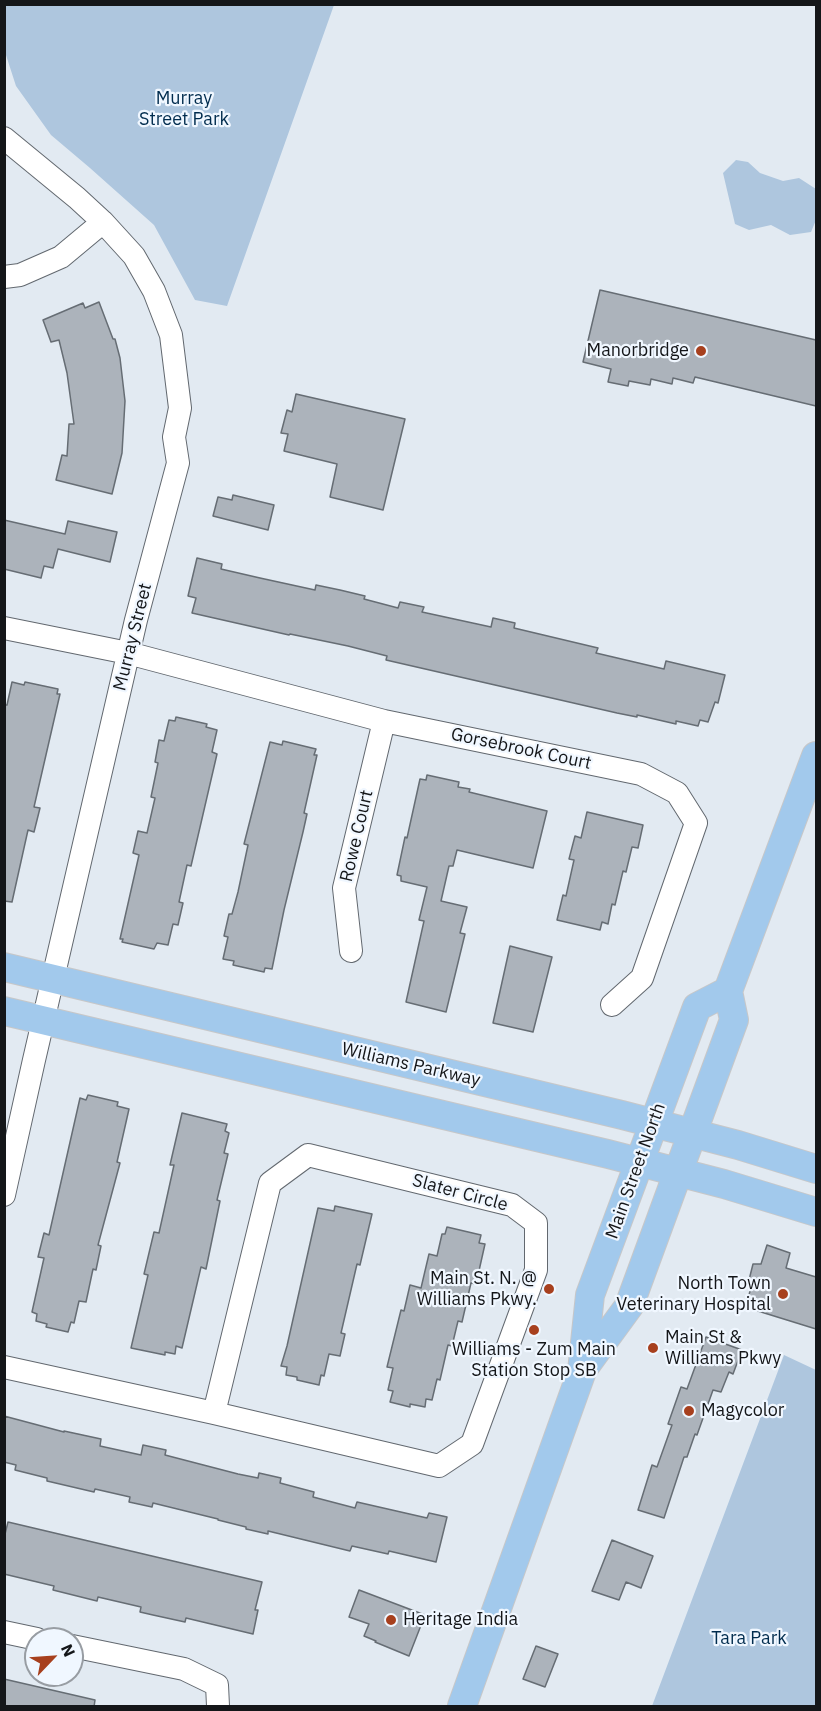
<!DOCTYPE html>
<style>
body{margin:0}
#map{position:relative;width:821px;height:1711px;overflow:hidden;background:#e2eaf2;font-family:"IBM Plex Sans",sans-serif}
canvas{display:block}
.frame{position:absolute;inset:0;border:6px solid #141619;pointer-events:none}
.north{position:absolute;left:24px;top:1627px;width:60px;height:60px;box-sizing:border-box;background:#f0f7ff;border:2px solid #989da3;border-radius:50%;rotate:65deg;font-size:16px;font-weight:700;line-height:24px;text-align:center;color:#141619}
.north::after{content:'';display:block;margin:auto;width:21px;height:27px;background:#a7401e;clip-path:polygon(50% 0,100% 100%,50% 72%,0 100%)}
</style>
<div id="map">
<canvas width="821" height="1711"></canvas>
<div class="frame"></div>
<div class="north">N</div>
</div>
<script>
const c = document.querySelector('canvas').getContext('2d');
c.lineJoin = 'round';
function fill(path, color) { c.fillStyle = color; c.fill(path, 'evenodd'); }
const poly = rows => new Path2D(rows.map(r => 'M' + r).join(''));
function stroke(path, color, width, dash) { c.strokeStyle = color; c.lineWidth = width; c.lineCap = dash ? 'butt' : 'round'; c.setLineDash(dash || []); c.stroke(path); }
function label(font, color, halo, rows, align = 'center') {
  c.font = font + ' "IBM Plex Sans",sans-serif'; c.lineWidth = 4.5; c.setLineDash([]); c.textBaseline = 'middle'; c.strokeStyle = halo; c.fillStyle = color; for (const [text, x, y, turn = 0] of rows) {
    c.save(); c.translate(x, y); c.rotate((+turn || 0) * Math.PI / 180); c.textAlign = isNaN(turn) ? turn : align; if (halo) c.strokeText(text, 0, 0); c.fillText(text, 0, 0); c.restore();
  }
}
fill(poly([
 [4,5,334,5,227,306,195,300,154,225,90,168,51,135,16,86,5,52],
 [736,160,748,162,760,173,783,181,799,178,816,189,816,220,811,232,790,235,771,225,749,230,735,224,723,173],
 [784,1355,816,1370,816,1706,652,1706]
]), '#aec6de');
const building = poly([
 [600,290,816,340,816,406,695,377,693,383,673,378,672,384,651,379,650,385,629,381,628,386,608,382,611,369,583,362,600,290],
 [99,302,113,339,115,339,120,358,125,401,122,453,112,494,56,480,62,455,67,456,69,424,74,424,67,373,59,340,51,342,43,320,83,303,85,308,99,302],
 [296,394,405,419,383,510,330,497,337,464,284,451,288,434,281,433,287,410,292,412,296,394],
 [233,495,274,505,268,530,213,516,218,497,232,500,233,495],
 [4,520,65,534,68,521,117,532,110,562,58,549,53,568,44,566,41,578,4,569,4,520],
 [197,558,222,564,221,569,260,578,315,590,316,585,340,590,365,596,364,599,398,608,400,602,424,607,422,612,491,627,493,618,515,623,514,628,598,648,596,653,664,669,666,661,725,675,718,703,715,702,708,722,700,720,698,726,676,721,676,724,637,715,637,717,617,713,386,660,387,656,348,646,290,634,289,635,192,613,196,598,188,596,197,558],
 [12,682,24,685,25,682,58,689,57,694,60,694,34,807,40,808,34,832,28,830,12,902,4,901,4,705,7,705,12,682],
 [176,717,207,724,206,727,217,730,212,752,217,754,191,866,187,865,179,902,183,903,178,925,173,924,168,945,157,943,154,949,122,942,123,939,120,939,139,855,133,853,138,831,147,833,155,798,151,797,158,763,155,762,159,740,164,741,169,720,175,721,176,717],
 [283,741,316,749,314,755,317,755,304,813,307,814,303,832,284,910,272,969,265,968,264,972,233,965,234,961,223,959,228,937,224,936,229,914,232,914,238,892,248,845,244,844,270,742,282,745,283,741],
 [427,775,459,782,458,787,470,789,469,792,547,811,533,868,457,850,453,866,449,866,441,901,467,907,460,933,465,934,446,1012,406,1002,424,921,419,920,427,887,401,881,401,876,397,875,405,837,407,838,420,779,426,780,427,775],
 [587,812,643,825,638,848,632,847,626,872,623,871,615,905,612,904,608,924,602,922,600,930,557,920,563,895,566,896,574,860,569,859,575,836,581,838,587,812],
 [510,946,552,957,533,1032,493,1023,510,946],
 [88,1095,118,1102,117,1106,129,1109,117,1162,120,1163,98,1245,101,1246,96,1270,93,1269,86,1302,79,1301,74,1323,71,1322,68,1332,46,1327,47,1324,36,1321,37,1314,32,1312,44,1258,38,1257,44,1233,49,1235,80,1098,86,1100,88,1095],
 [182,1113,227,1124,225,1131,229,1133,224,1153,228,1154,217,1200,220,1201,206,1269,201,1267,182,1348,176,1346,175,1354,165,1352,165,1355,131,1348,148,1275,144,1274,154,1232,159,1233,174,1165,170,1165,182,1113],
 [335,1206,372,1214,360,1265,357,1264,341,1333,345,1334,340,1356,329,1354,324,1376,321,1375,319,1385,297,1380,297,1377,286,1375,287,1367,281,1366,287,1346,318,1208,334,1211,335,1206],
 [447,1227,481,1235,479,1243,485,1244,476,1284,471,1283,462,1322,458,1321,452,1346,448,1345,440,1380,437,1379,432,1400,426,1399,425,1407,410,1404,410,1407,390,1402,393,1391,388,1390,393,1368,387,1367,401,1310,404,1311,410,1285,421,1288,429,1254,437,1256,442,1234,445,1234,447,1227],
 [767,1245,790,1253,786,1268,816,1277,816,1329,745,1307,753,1282,749,1280,753,1264,761,1264,767,1245],
 [706,1337,742,1350,733,1374,729,1372,721,1392,713,1390,697,1435,695,1434,687,1457,684,1457,664,1518,638,1510,652,1465,657,1467,672,1425,668,1424,681,1387,687,1389,706,1337],
 [4,1416,64,1432,64,1431,101,1439,100,1446,141,1455,143,1445,166,1450,165,1455,238,1474,258,1478,259,1473,281,1478,280,1483,314,1492,313,1497,355,1508,357,1502,427,1518,429,1513,447,1517,436,1562,389,1551,388,1554,352,1546,350,1551,268,1531,268,1534,246,1529,246,1527,218,1520,218,1519,153,1503,152,1507,129,1502,130,1497,95,1489,94,1492,47,1481,47,1478,15,1470,16,1465,4,1462,4,1416],
 [8,1522,262,1582,255,1610,258,1610,253,1634,186,1618,185,1622,153,1615,140,1612,141,1607,98,1597,97,1601,53,1590,54,1586,4,1574,4,1538,8,1522],
 [612,1540,653,1556,641,1588,626,1582,619,1600,592,1591,612,1540],
 [359,1590,425,1615,409,1656,375,1642,376,1641,364,1636,369,1624,349,1617,359,1590],
 [536,1646,558,1654,545,1687,523,1679,536,1646],
 [4,1679,95,1700,94,1707,4,1707,4,1679]
]);
fill(building, '#acb3bb');
stroke(building, '#666d74', 1.5);
const minor = poly([
 [4,138,77,198,103,222,134,256,154,291,171,335,180,408,174,437,178,463,136,620,34,1060,4,1195],
 [4,277,20,275,61,257,103,222],
 [4,628,128,653,384,721,641,774,677,793,696,823,642,978,612,1005],
 [351,951,344,888,384,721],
 [4,1367,214,1413,439,1466,472,1444,536,1270,536,1223,512,1205,308,1155,270,1183,214,1413],
 [4,1632,37,1639],
 [72,1646,184,1669,217,1685,218,1706]
]);
const major = poly([
 [4,967,622,1115,738,1145,816,1169],
 [4,1011,608,1154,724,1184,816,1212],
 [583,1369,629,1306,734,1020,728,991,816,756],
 [462,1706,582,1371,590,1295,654,1123,697,1007,728,991]
]);
stroke(minor, '#62686f', 24);
stroke(major, '#c7c7c8', 30);
stroke(minor, '#fff', 22);
stroke(major, '#a2c9ec', 28);
for (const [x, y, r, color] of [
 [701,351,6,"#a7401e"],
 [549,1289,6,"#a7401e"],
 [783,1294,6,"#a7401e"],
 [534,1330,6,"#a7401e"],
 [653,1348,6,"#a7401e"],
 [689,1411,6,"#a7401e"],
 [391,1620,6,"#a7401e"]
]) { const dot = new Path2D(); dot.arc(x, y, r, 0, 2 * Math.PI); c.fillStyle = color; c.fill(dot); stroke(dot, '#f0f7ff', 2); }
label('18px', '#002c4e', '#f0f7ff', [
 ["Murray",184,99],
 ["Street Park",184,120],
 ["Tara Park",749,1639]
]);
label('18px', '#141619', '#f0f7ff', [
 ["Manorbridge",689,351],
 ["Main St. N. @",537,1279],
 ["Williams Pkwy.",537,1300],
 ["North Town",771,1284],
 ["Veterinary Hospital",771,1305],
 ["Main St &",665,1338,"left"],
 ["Williams Pkwy",665,1359,"left"],
 ["Williams - Zum Main",534,1350,"center"],
 ["Station Stop SB",534,1371,"center"],
 ["Magycolor",701,1411,"left"],
 ["Heritage India",403,1620,"left"]
], 'right');
label('18px', '#141619', '#f0f7ff', [
 ["Murray Street",133,637,-76],
 ["Gorsebrook Court",521,749,12],
 ["Rowe Court",357,836,-77],
 ["Williams Parkway",411,1065,13],
 ["Main Street North",636,1171,-70],
 ["Slater Circle",460,1193,15]
]);
</script>
